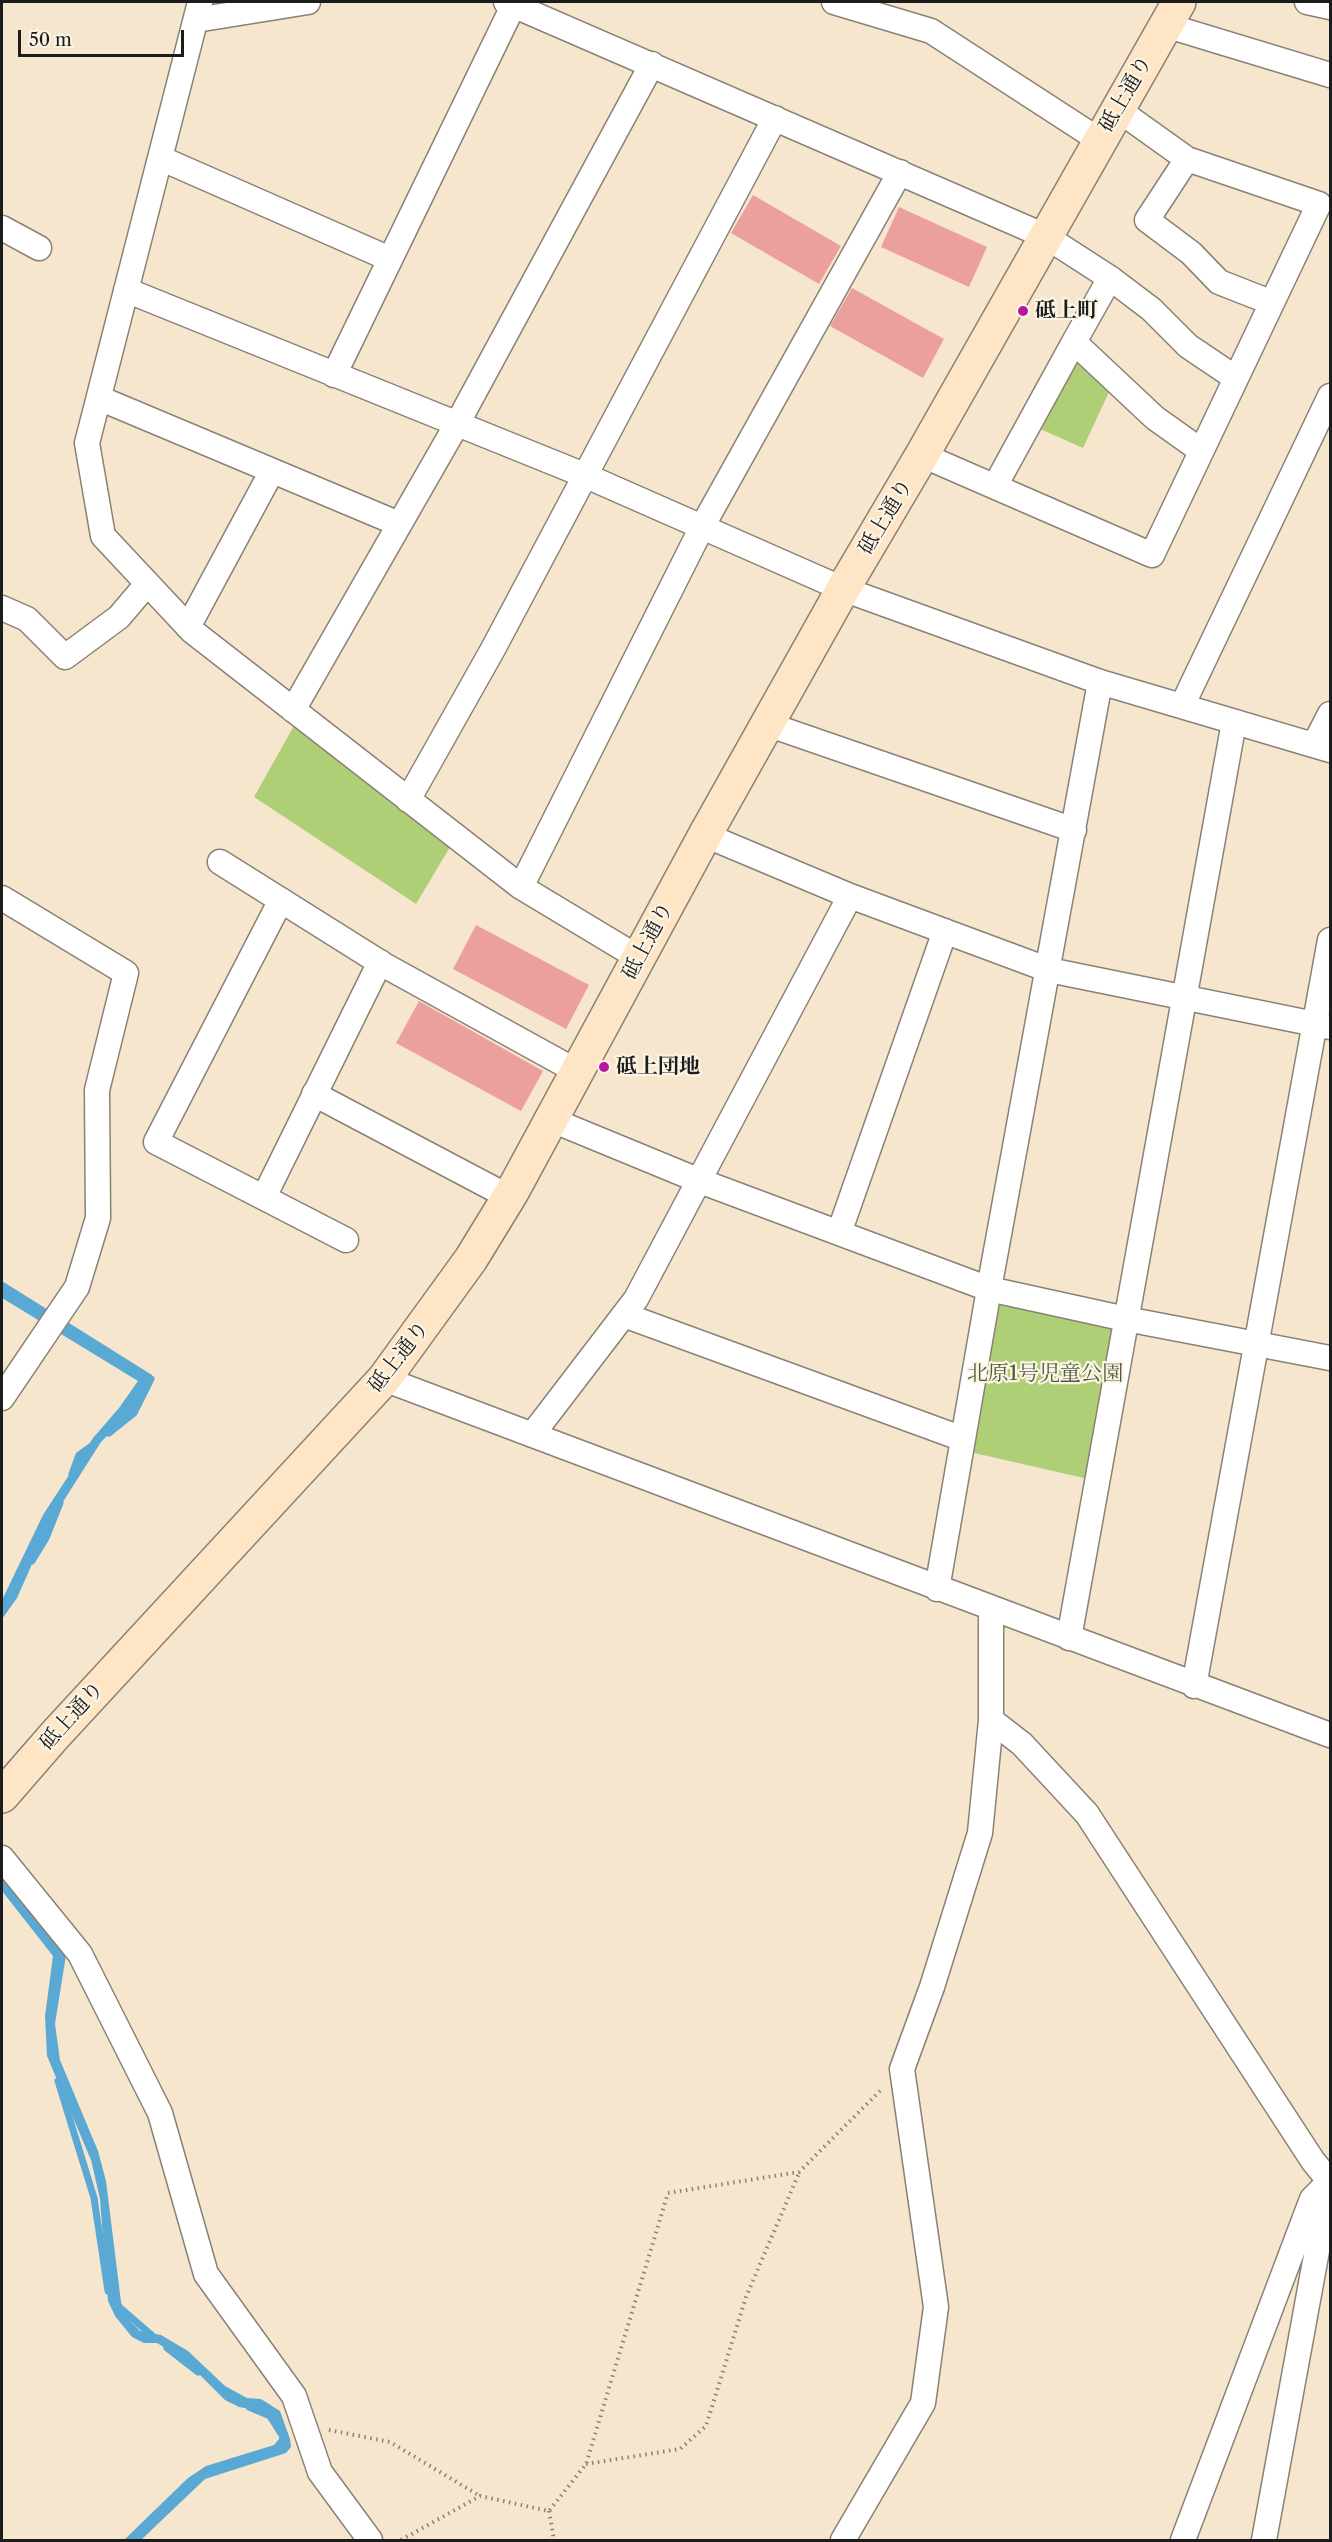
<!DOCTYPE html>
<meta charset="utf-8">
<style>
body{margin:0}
#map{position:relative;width:1332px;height:2542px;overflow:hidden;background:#f7e6ce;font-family:"Libre Caslon Text",serif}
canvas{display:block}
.frame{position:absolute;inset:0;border:3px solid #1c1c1c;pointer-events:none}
.scale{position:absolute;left:18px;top:30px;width:166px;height:27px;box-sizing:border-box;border:3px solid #1c1c1c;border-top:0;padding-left:8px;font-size:18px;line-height:21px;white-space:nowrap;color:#1c1c1c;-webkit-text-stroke:4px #fcf5e5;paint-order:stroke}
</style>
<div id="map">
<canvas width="1332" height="2542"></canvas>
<div class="frame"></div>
<div class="scale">50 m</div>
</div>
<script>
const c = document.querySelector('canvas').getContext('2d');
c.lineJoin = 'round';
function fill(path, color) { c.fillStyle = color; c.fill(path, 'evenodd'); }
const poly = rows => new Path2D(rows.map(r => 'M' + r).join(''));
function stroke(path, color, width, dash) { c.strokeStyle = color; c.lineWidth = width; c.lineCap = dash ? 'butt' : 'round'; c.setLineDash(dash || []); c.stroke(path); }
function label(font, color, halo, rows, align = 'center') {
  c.font = font + ' "Libre Caslon Text","Noto Serif JP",serif'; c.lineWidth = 4.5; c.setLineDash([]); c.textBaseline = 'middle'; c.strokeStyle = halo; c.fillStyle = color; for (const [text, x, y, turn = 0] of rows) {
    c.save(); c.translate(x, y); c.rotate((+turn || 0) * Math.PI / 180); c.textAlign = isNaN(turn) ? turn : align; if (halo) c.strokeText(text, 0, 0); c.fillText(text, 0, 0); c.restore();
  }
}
fill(poly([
 [1066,356,1115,379,1083,448,1029,424],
 [300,715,456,837,416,904,254,797],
 [989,1289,1126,1319,1097,1481,961,1450]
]), '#afcf77');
fill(poly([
 [2,1281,152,1375,131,1412,101,1442,52,1519,17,1598,2,1619,2,1600,43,1515,93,1438,119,1408,138,1381,2,1298],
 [2,1875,66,1955,55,2024,60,2060,98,2151,106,2181,121,2302,127,2318,140,2331,161,2335,188,2351,225,2386,247,2398,261,2399,280,2411,290,2439,291,2447,286,2453,205,2479,141,2540,124,2540,188,2478,206,2466,274,2445,279,2439,280,2433,273,2417,262,2411,239,2407,225,2400,184,2359,157,2343,144,2343,132,2337,115,2316,108,2301,100,2199,91,2160,47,2056,45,2016,53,1956,2,1891]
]), '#5aa9d4');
stroke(poly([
 [109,1433,134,1413,151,1379,142,1375],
 [72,1474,79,1455,90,1447],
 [32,1561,46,1538,60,1503],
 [58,2081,94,2198,108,2291],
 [119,2307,156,2339],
 [167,2348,198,2372],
 [249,2407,270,2416,284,2438]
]), '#5aa9d4', 7);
fill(poly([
 [753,195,841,246,819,284,731,233],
 [899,207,987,247,969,287,881,247],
 [852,288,944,339,923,378,830,326],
 [476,925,589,985,566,1029,453,969],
 [419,1001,543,1071,521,1111,396,1043]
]), '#eca09d');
const street = poly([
 [200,2,87,443,103,536,192,631,521,887,639,958],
 [506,2,1045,236,1110,278,1151,309,1188,346,1234,377],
 [834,2,931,31,1099,140],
 [1307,2,1330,7],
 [196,20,308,2],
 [1165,25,1330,75],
 [160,158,390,259],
 [1187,159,1147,220,1191,253,1219,282,1270,302],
 [2,228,39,248],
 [126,290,584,475,843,589,1100,682,1330,750],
 [1074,342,1110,278],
 [334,375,515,2],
 [99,398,399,524],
 [922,455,1152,555,1319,204,1187,159,1117,109],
 [995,486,1074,342,1155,418,1200,450],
 [2,608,27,619,65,657,119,617,147,584],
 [188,627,272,471],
 [1182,706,1330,396],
 [293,710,457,424,652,64],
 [767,724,1074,830],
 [1314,745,1330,714],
 [408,800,493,649,775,118],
 [705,835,850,896,1049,970,1330,1027],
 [220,862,384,965,578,1072],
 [521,887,702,527,900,172],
 [2,898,126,973,97,1090,98,1218,77,1287,2,1398],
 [281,900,156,1142,346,1240],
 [314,1094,509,1197],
 [552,1120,700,1181,989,1289,1126,1319,1330,1358],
 [264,1197,380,962],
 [839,1233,945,931],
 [624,1315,963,1439],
 [384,1379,1330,1735],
 [532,1435,636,1299,850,896],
 [937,1589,989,1289,1100,682],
 [1069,1638,1234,722],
 [1194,1686,1330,940],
 [991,1720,1022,1744,1087,1814,1313,2161,1330,2182],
 [2,1858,80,1954,160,2113,206,2274,294,2396,320,2472,370,2540],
 [843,2540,923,2403,936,2307,902,2069,932,1987,980,1833,991,1720,991,1609],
 [1183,2540,1312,2199,1330,2181],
 [1264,2540,1329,2185]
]);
const secondary = poly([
 [2,1796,55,1735,384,1379,471,1259,512,1192,705,835,843,589,922,455,1179,2]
]);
stroke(street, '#8a8175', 27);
stroke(secondary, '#8a8175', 36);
stroke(poly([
 [329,2430,390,2442,480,2496],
 [586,2464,680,2449,706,2426,746,2297,799,2173],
 [549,2511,554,2540],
 [401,2540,480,2496,549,2511,586,2464,668,2193,799,2172,883,2088]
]), '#8a8175', 4, [1.5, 4.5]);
stroke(street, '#fff', 24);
stroke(secondary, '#fee5c5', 33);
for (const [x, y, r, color] of [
 [1023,311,6,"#b5179e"],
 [604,1067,6,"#b5179e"]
]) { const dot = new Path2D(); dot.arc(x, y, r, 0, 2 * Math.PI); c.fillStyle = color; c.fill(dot); stroke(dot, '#fcf5e5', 2); }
label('21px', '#1c1c1c', '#fcf5e5', [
 ["砥上通り",1126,94,-60],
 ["砥上通り",886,517,-59],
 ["砥上通り",648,941,-62],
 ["砥上通り",399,1357,-52],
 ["砥上通り",72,1716,-48]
]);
label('bold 21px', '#1c1c1c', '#fcf5e5', [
 ["砥上町",1035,311],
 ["砥上団地",616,1067]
], 'left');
label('21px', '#4f5b3c', '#fcf5e5', [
 ["北原1号児童公園",1045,1374]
]);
</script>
